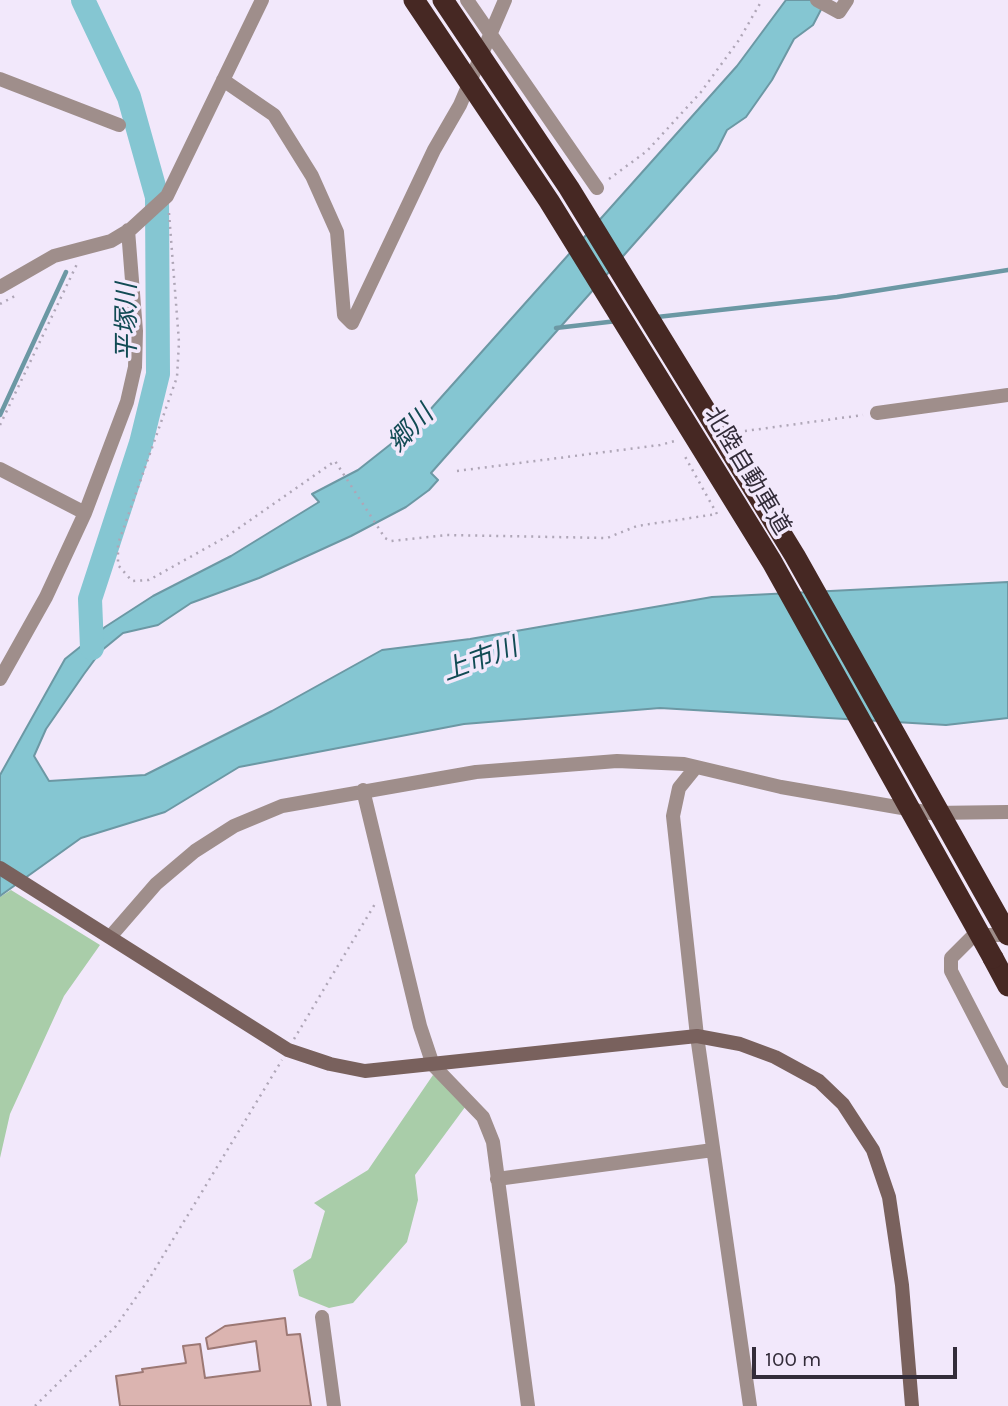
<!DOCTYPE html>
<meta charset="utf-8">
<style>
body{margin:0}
#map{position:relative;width:1008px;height:1406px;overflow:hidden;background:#f2e8fb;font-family:Karla,sans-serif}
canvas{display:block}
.scale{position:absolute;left:752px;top:1347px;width:205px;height:32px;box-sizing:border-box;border:4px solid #332c39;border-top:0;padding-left:9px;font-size:21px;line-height:24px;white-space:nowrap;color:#332c39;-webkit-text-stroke:5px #f2e8fb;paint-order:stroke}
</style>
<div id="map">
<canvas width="1008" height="1406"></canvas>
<div class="scale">100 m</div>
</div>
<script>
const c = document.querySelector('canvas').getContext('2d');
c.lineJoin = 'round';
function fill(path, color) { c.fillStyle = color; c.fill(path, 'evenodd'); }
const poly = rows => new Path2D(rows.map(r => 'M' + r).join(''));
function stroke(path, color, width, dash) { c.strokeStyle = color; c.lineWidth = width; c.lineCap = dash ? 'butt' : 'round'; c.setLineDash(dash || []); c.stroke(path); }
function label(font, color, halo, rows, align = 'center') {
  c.font = font + ' Karla,"Noto Sans JP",sans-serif'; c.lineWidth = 7; c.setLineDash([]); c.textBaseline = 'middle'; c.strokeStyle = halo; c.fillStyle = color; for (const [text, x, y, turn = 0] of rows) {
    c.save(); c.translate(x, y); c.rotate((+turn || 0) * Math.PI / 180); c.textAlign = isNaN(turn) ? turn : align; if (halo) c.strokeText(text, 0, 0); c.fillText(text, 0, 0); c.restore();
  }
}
fill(poly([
 [11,890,100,945,64,996,10,1114,0,1158,0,897],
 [433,1075,471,1099,415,1175,418,1200,407,1242,353,1303,329,1308,299,1296,293,1270,311,1258,325,1211,314,1203,368,1170]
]), '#a9cda9');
const water = poly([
 [786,0,826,0,813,25,794,39,772,80,746,117,727,130,717,150,431,473,438,480,429,490,406,507,351,536,259,578,191,603,158,625,123,633,101,651,84,674,46,729,34,756,49,781,145,775,272,711,382,650,470,639,712,597,1008,582,1008,718,946,725,660,708,464,724,239,767,165,812,81,838,0,896,0,775,65,659,105,627,153,596,231,556,319,502,312,494,358,470,420,421,737,66,786,0]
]);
fill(water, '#85c6d2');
stroke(water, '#6c98a4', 2);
stroke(poly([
 [657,317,837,297,1008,270],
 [556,328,617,321],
 [0,415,66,272]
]), '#6c98a4', 4.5);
stroke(poly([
 [83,0,129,97,157,197,158,374,141,443,90,599,92,648]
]), '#85c6d2', 24);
const building = poly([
 [285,1318,287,1335,300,1334,311,1406,120,1406,116,1376,143,1372,142,1369,186,1363,183,1346,200,1344,205,1378,260,1371,256,1341,208,1349,206,1338,225,1326,285,1318]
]);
fill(building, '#dbb4b0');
stroke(building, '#9c7874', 2);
stroke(poly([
 [609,179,647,151,701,92,739,40,762,0],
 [169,213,179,342,177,377,118,544,118,565,132,581,149,580,226,537,335,461,385,538,391,541,447,535,607,538,637,526,717,514,683,453],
 [0,304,15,296],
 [0,425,77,264],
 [738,432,863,415],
 [457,471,660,445,675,441],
 [294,1039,375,904],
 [35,1406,116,1326,149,1279,282,1060]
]), '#afa6b7', 2.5, [2, 5]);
stroke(poly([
 [467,0,597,188],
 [817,0,839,12,847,0],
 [0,79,119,125],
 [223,80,274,115,312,176,337,232,344,315,352,323,434,150,460,105,505,0],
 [0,287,54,256,111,241,131,229,167,196,262,0],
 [877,413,1008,395],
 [0,469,85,513,46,597,0,679],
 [85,513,127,402,135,367,136,331,128,230],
 [696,767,679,788,673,816,697,1036,750,1406],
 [363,790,420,1026,433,1065,483,1117,493,1142,528,1406],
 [1008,935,974,935,951,958,951,971,1008,1081],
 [110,937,156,884,195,851,234,826,282,806,476,772,617,761,684,764,781,787,931,813,1008,812],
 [497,1179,713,1150],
 [322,1317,334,1406]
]), '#9f8e8b', 14);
stroke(poly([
 [0,868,288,1050,330,1064,365,1071,697,1036,740,1044,775,1057,819,1081,843,1104,873,1150,889,1197,902,1285,912,1406]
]), '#79615d', 14);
stroke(poly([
 [993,958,1008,986]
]), '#462823', 21);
stroke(poly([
 [414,0,549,201,772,562,993,958],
 [443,0,569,188,795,556,1008,935]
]), '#462823', 21);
label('24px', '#332c39', '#f2e8fb', [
 ["北陸自動車道",747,471,59]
]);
label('italic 26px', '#114b54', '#f2e8fb', [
 ["平塚川",128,322,-90],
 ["郷川",411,429,-46],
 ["上市川",480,660,-20]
]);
</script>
